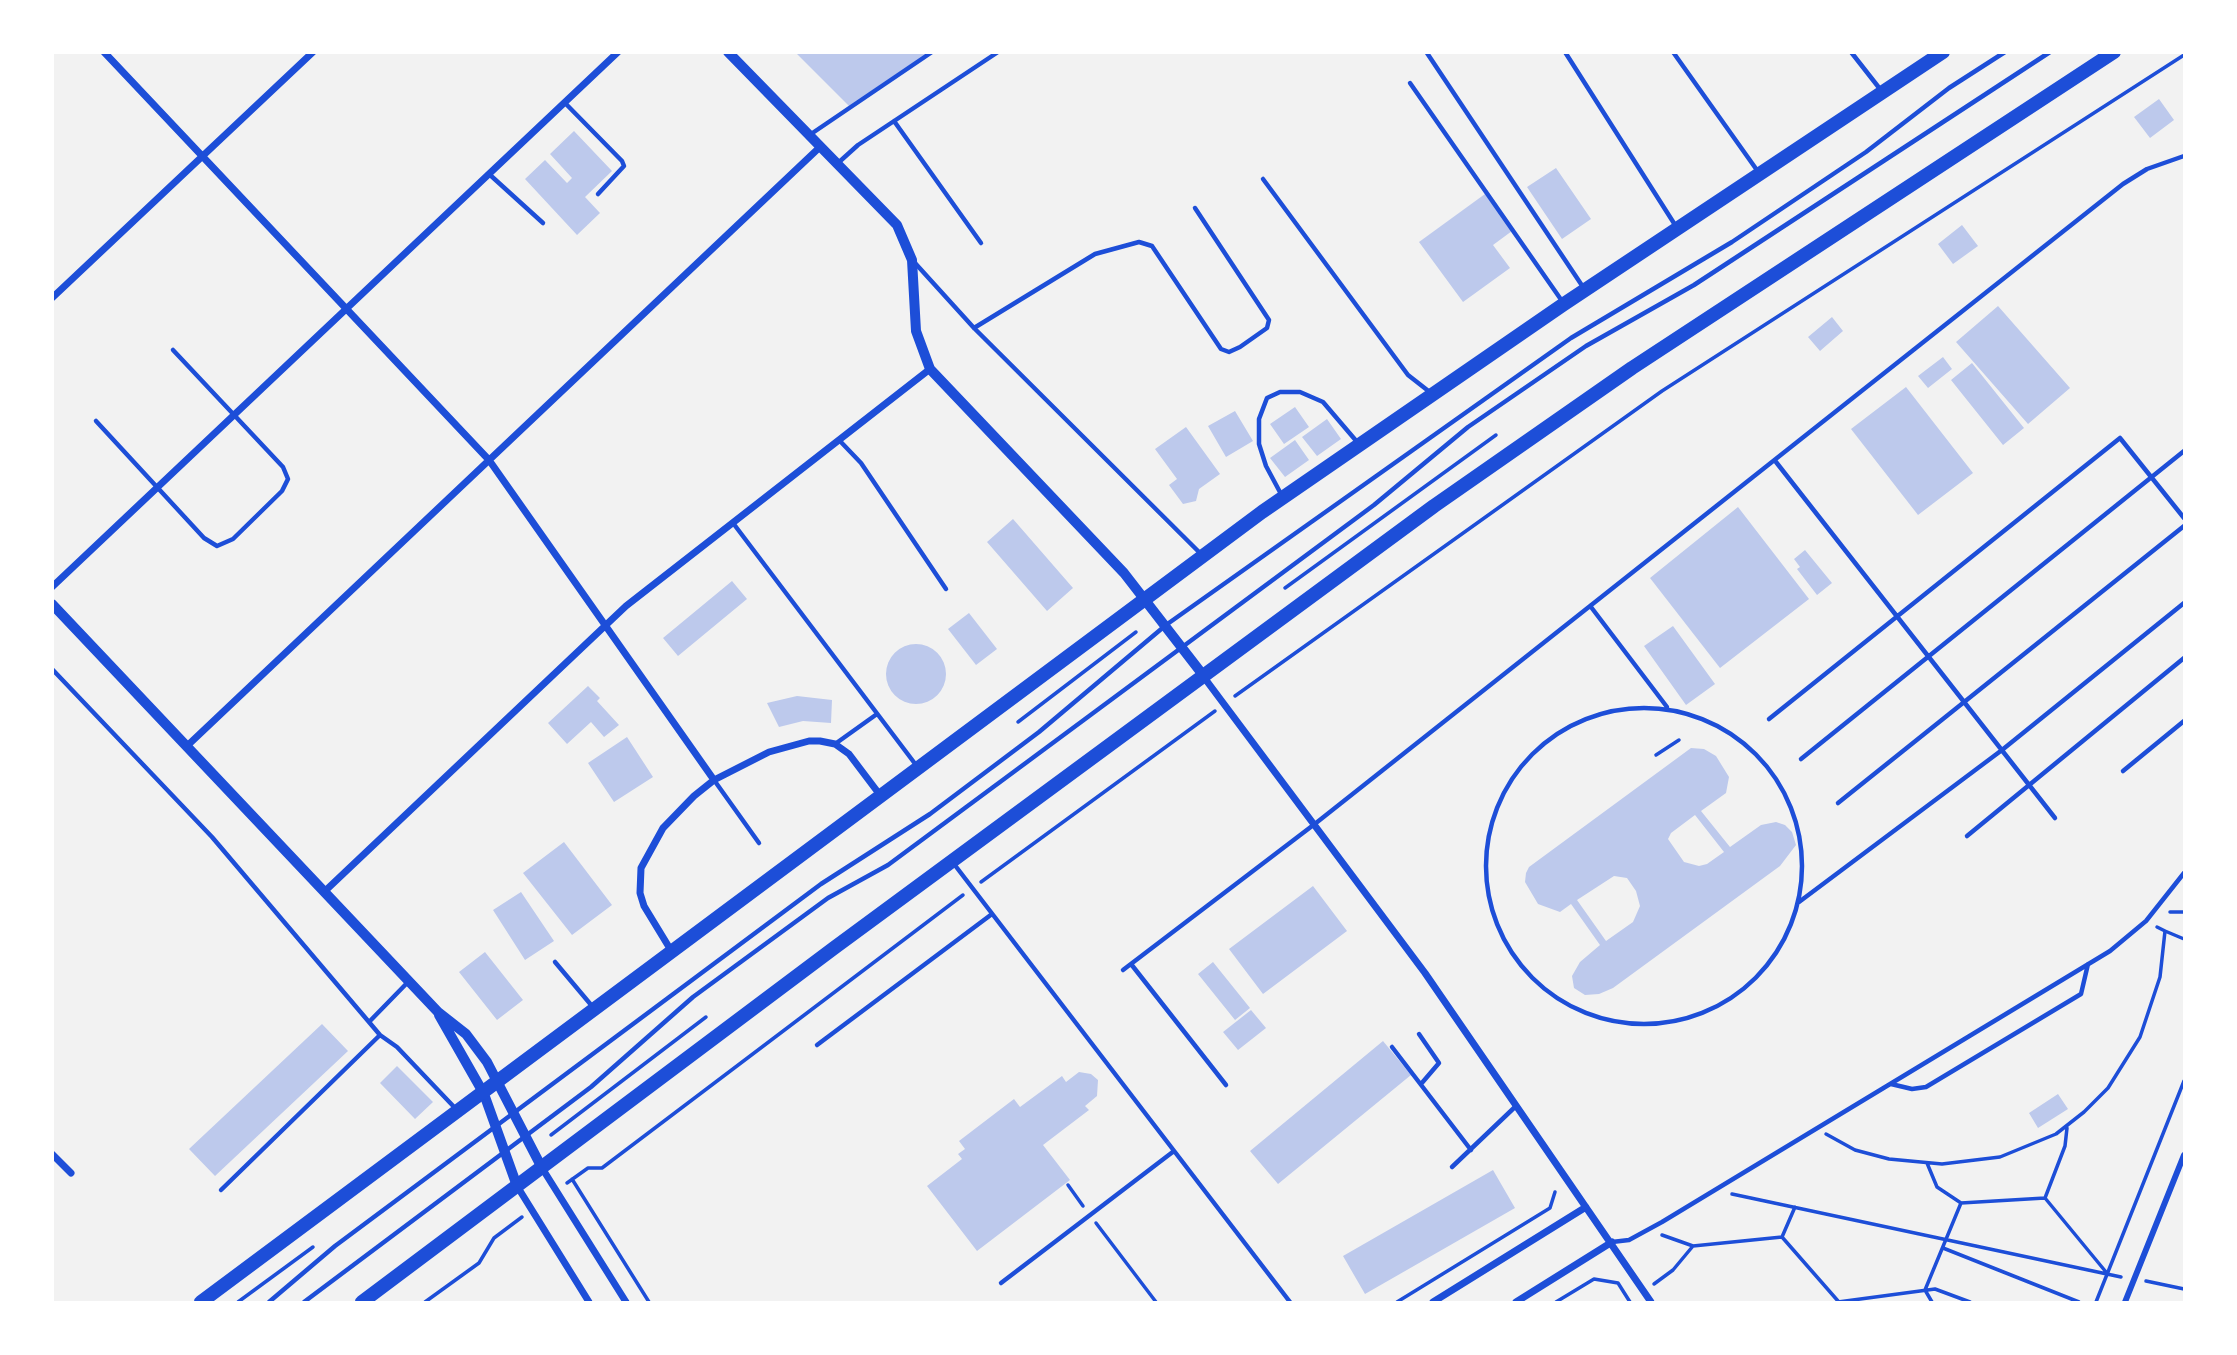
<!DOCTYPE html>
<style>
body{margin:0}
#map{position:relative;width:2237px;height:1355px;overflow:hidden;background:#f2f2f2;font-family:"Varela Round",sans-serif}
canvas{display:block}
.frame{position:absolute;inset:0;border:54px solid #fff;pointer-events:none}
</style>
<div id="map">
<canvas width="2237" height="1355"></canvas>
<div class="frame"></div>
</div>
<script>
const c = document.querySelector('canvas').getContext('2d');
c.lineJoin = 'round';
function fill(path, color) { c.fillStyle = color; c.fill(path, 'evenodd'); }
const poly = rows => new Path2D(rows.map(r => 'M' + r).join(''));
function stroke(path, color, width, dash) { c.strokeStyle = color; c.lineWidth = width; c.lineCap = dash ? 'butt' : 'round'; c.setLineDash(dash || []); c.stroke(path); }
fill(poly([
 [795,52,929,52,849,106],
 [2159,99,2174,120,2150,138,2134,117],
 [574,131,612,171,585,197,600,213,577,235,525,179,545,160,567,183,572,178,550,154],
 [1556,168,1591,219,1562,239,1527,187],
 [1485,194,1512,231,1493,245,1510,268,1463,302,1419,242],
 [1962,225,1978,246,1953,264,1938,244],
 [1998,306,2070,388,2028,424,1956,342],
 [1832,317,1843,331,1820,351,1808,337],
 [1943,357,1952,369,1928,388,1918,376],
 [1972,363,2024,428,2003,445,1951,380],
 [1906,387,1973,473,1918,515,1851,429],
 [1295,407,1309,427,1284,444,1270,424],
 [1235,411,1253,441,1226,457,1208,426],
 [1327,419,1341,439,1317,456,1302,437],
 [1186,427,1220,474,1199,489,1196,501,1183,504,1169,485,1177,479,1155,449],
 [1295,440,1309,460,1285,477,1270,458],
 [1738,507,1809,599,1720,668,1650,578],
 [1013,519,1073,588,1047,611,987,542],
 [1805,550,1832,583,1817,595,1797,569,1800,567,1794,559],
 [732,581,747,599,678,656,663,638],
 [969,613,997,649,976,665,948,629],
 [1673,626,1715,684,1686,705,1644,646],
 '886 674a30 30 0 1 1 60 0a30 30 0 1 1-60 0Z',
 [588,686,600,698,597,701,619,725,604,737,591,722,567,744,548,723],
 [797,696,832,700,831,723,803,721,779,727,767,703],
 [627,737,653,777,614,802,588,763],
 [1691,748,1704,749,1716,756,1729,777,1726,793,1701,811,1730,847,1761,825,1776,822,1785,825,1792,832,1796,845,1780,866,1613,988,1599,994,1585,995,1574,988,1572,976,1580,962,1600,945,1571,904,1560,912,1538,904,1525,882,1526,873,1529,867],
 [1695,815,1724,852,1707,864,1699,866,1684,862,1668,839,1671,833],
 [1614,876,1627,878,1636,891,1640,906,1633,922,1606,941,1577,900],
 [564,842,612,905,572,935,523,873],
 [1313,886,1347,931,1263,994,1229,949],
 [521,892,554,941,525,960,493,910],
 [485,952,523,1000,497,1020,459,972],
 [1213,962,1250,1008,1235,1020,1198,974],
 [1251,1010,1266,1028,1238,1050,1223,1032],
 [322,1024,348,1051,215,1176,189,1149],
 [1383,1041,1411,1075,1278,1184,1250,1151],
 [397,1066,433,1102,415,1119,380,1083],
 [1079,1072,1091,1074,1098,1080,1097,1096,1085,1106,1089,1110,1043,1145,1070,1180,977,1251,927,1186,962,1159,958,1154,965,1149,959,1141,1014,1099,1020,1107,1062,1076,1066,1082],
 [2058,1094,2068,1109,2038,1128,2029,1113],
 [1493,1170,1515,1208,1365,1294,1343,1256]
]), '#bdc9ec');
stroke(poly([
 [1285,588,1496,435],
 [1235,696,1662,391,2184,55],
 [1018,722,1136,632],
 [1656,755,1679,740],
 [981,882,1215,711],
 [2170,912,2184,912],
 [2165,931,2184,939],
 [1826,1134,1855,1150,1889,1159,1942,1164,2000,1157,2056,1134,2084,1112,2108,1088,2140,1037,2160,977,2165,931,2157,927],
 [551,1135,706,1017],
 [1927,1163,1937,1187,1961,1203,2045,1198],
 [572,1179,649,1302],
 [567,1183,588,1168,602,1168,963,895],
 [1068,1185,1083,1206],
 [1732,1194,2121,1277],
 [2045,1198,2106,1272],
 [2045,1198,2065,1146,2067,1128],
 [1096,1223,1156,1302],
 [1662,1235,1693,1246],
 [1782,1237,1838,1301],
 [1782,1237,1795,1207],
 [1943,1248,2079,1302],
 [2146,1281,2184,1289],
 [1654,1284,1673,1270,1693,1246,1782,1237],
 [1925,1290,1961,1203],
 [1925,1290,1932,1302],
 [238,1302,313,1247],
 [425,1302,479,1263,494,1238,522,1217],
 [1397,1302,1550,1208,1555,1192],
 [1556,1302,1594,1279,1618,1283,1630,1302],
 [1838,1302,1935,1289,1970,1302],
 [2096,1302,2184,1081]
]), '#1d4ed8', 3.5);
stroke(poly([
 [1565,52,1677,228],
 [1673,52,1759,173],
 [1851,52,1880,89],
 [1427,53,1583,287],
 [1410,83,1562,301],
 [565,103,622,161,624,166,598,194],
 [894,121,981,243],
 [811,134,932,52],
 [838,163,858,145,998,52],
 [489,174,543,223],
 [1263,179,1408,375,1431,393],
 [915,263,974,328,1201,554],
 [974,328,1095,254,1139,242,1152,246,1221,349,1229,352,1240,347,1267,328,1269,320,1195,208],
 [96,421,204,538,217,546,233,539,282,491,288,479,283,467,173,350],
 [839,440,861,463,946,589],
 [1776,462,2055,818],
 [1281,494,1266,466,1259,444,1259,419,1267,398,1280,392,1300,392,1323,402,1358,443],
 [733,523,916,765],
 [1591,607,1667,707],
 [52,669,212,837,380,1035],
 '1486 866a158 158 0 1 1 316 0a158 158 0 1 1-316 0Z',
 [1769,719,2120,438,2184,518],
 [835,744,877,714],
 [1801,759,2184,451],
 [2123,771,2184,721],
 [714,780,759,843],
 [1838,803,2184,526],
 [1967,836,2184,658],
 [954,864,1290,1302],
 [1799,902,2002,750,2184,603],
 [555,962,592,1006],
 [1131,964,1226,1085],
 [1123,970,1316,823,2123,184,2147,169,2184,156],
 [369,1022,408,982],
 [1419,1034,1439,1063,1421,1084],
 [817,1045,992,914],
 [1392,1047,1471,1150],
 [1891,1084,1912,1089,1926,1087,2081,994,2088,964],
 [1452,1167,1516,1106],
 [221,1190,380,1035,397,1047,456,1109],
 [1612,1242,1629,1240,1662,1222,2110,951,2146,921,2184,873],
 [1001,1283,1174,1151],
 [269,1302,335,1246,821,884,930,814,1039,732,1166,625,1571,338,1732,242,1866,152,1949,88,2005,52],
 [304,1302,591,1087,693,997,828,898,888,865,1374,505,1468,427,1586,346,1694,285,2050,52]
]), '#1d4ed8', 4.5);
stroke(poly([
 [2125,1302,2184,1155]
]), '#1d4ed8', 6);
stroke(poly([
 [104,52,489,460,714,780],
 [52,298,313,52],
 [52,587,618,52],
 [1203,676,1425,973,1651,1302],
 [187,746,821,146],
 [324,892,626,606,930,369],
 [672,952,644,906,640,893,641,868,663,828,694,796,714,780,769,752,809,741,820,741,835,744,849,754,880,795],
 [52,1154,71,1173],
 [542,1168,626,1302],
 [517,1186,589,1302],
 [1433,1302,1586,1207],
 [1516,1302,1612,1242]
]), '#1d4ed8', 7);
stroke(poly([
 [728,52,897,225,912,260,916,331,930,369,1124,573,1203,675],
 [52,604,438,1012,466,1034,487,1062,542,1168],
 [439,1015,484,1094,517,1186]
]), '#1d4ed8', 10);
stroke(poly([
 [201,1302,1262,512,1564,304,1943,52],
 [362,1302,834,948,1434,506,1632,368,2114,52]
]), '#1d4ed8', 14);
</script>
